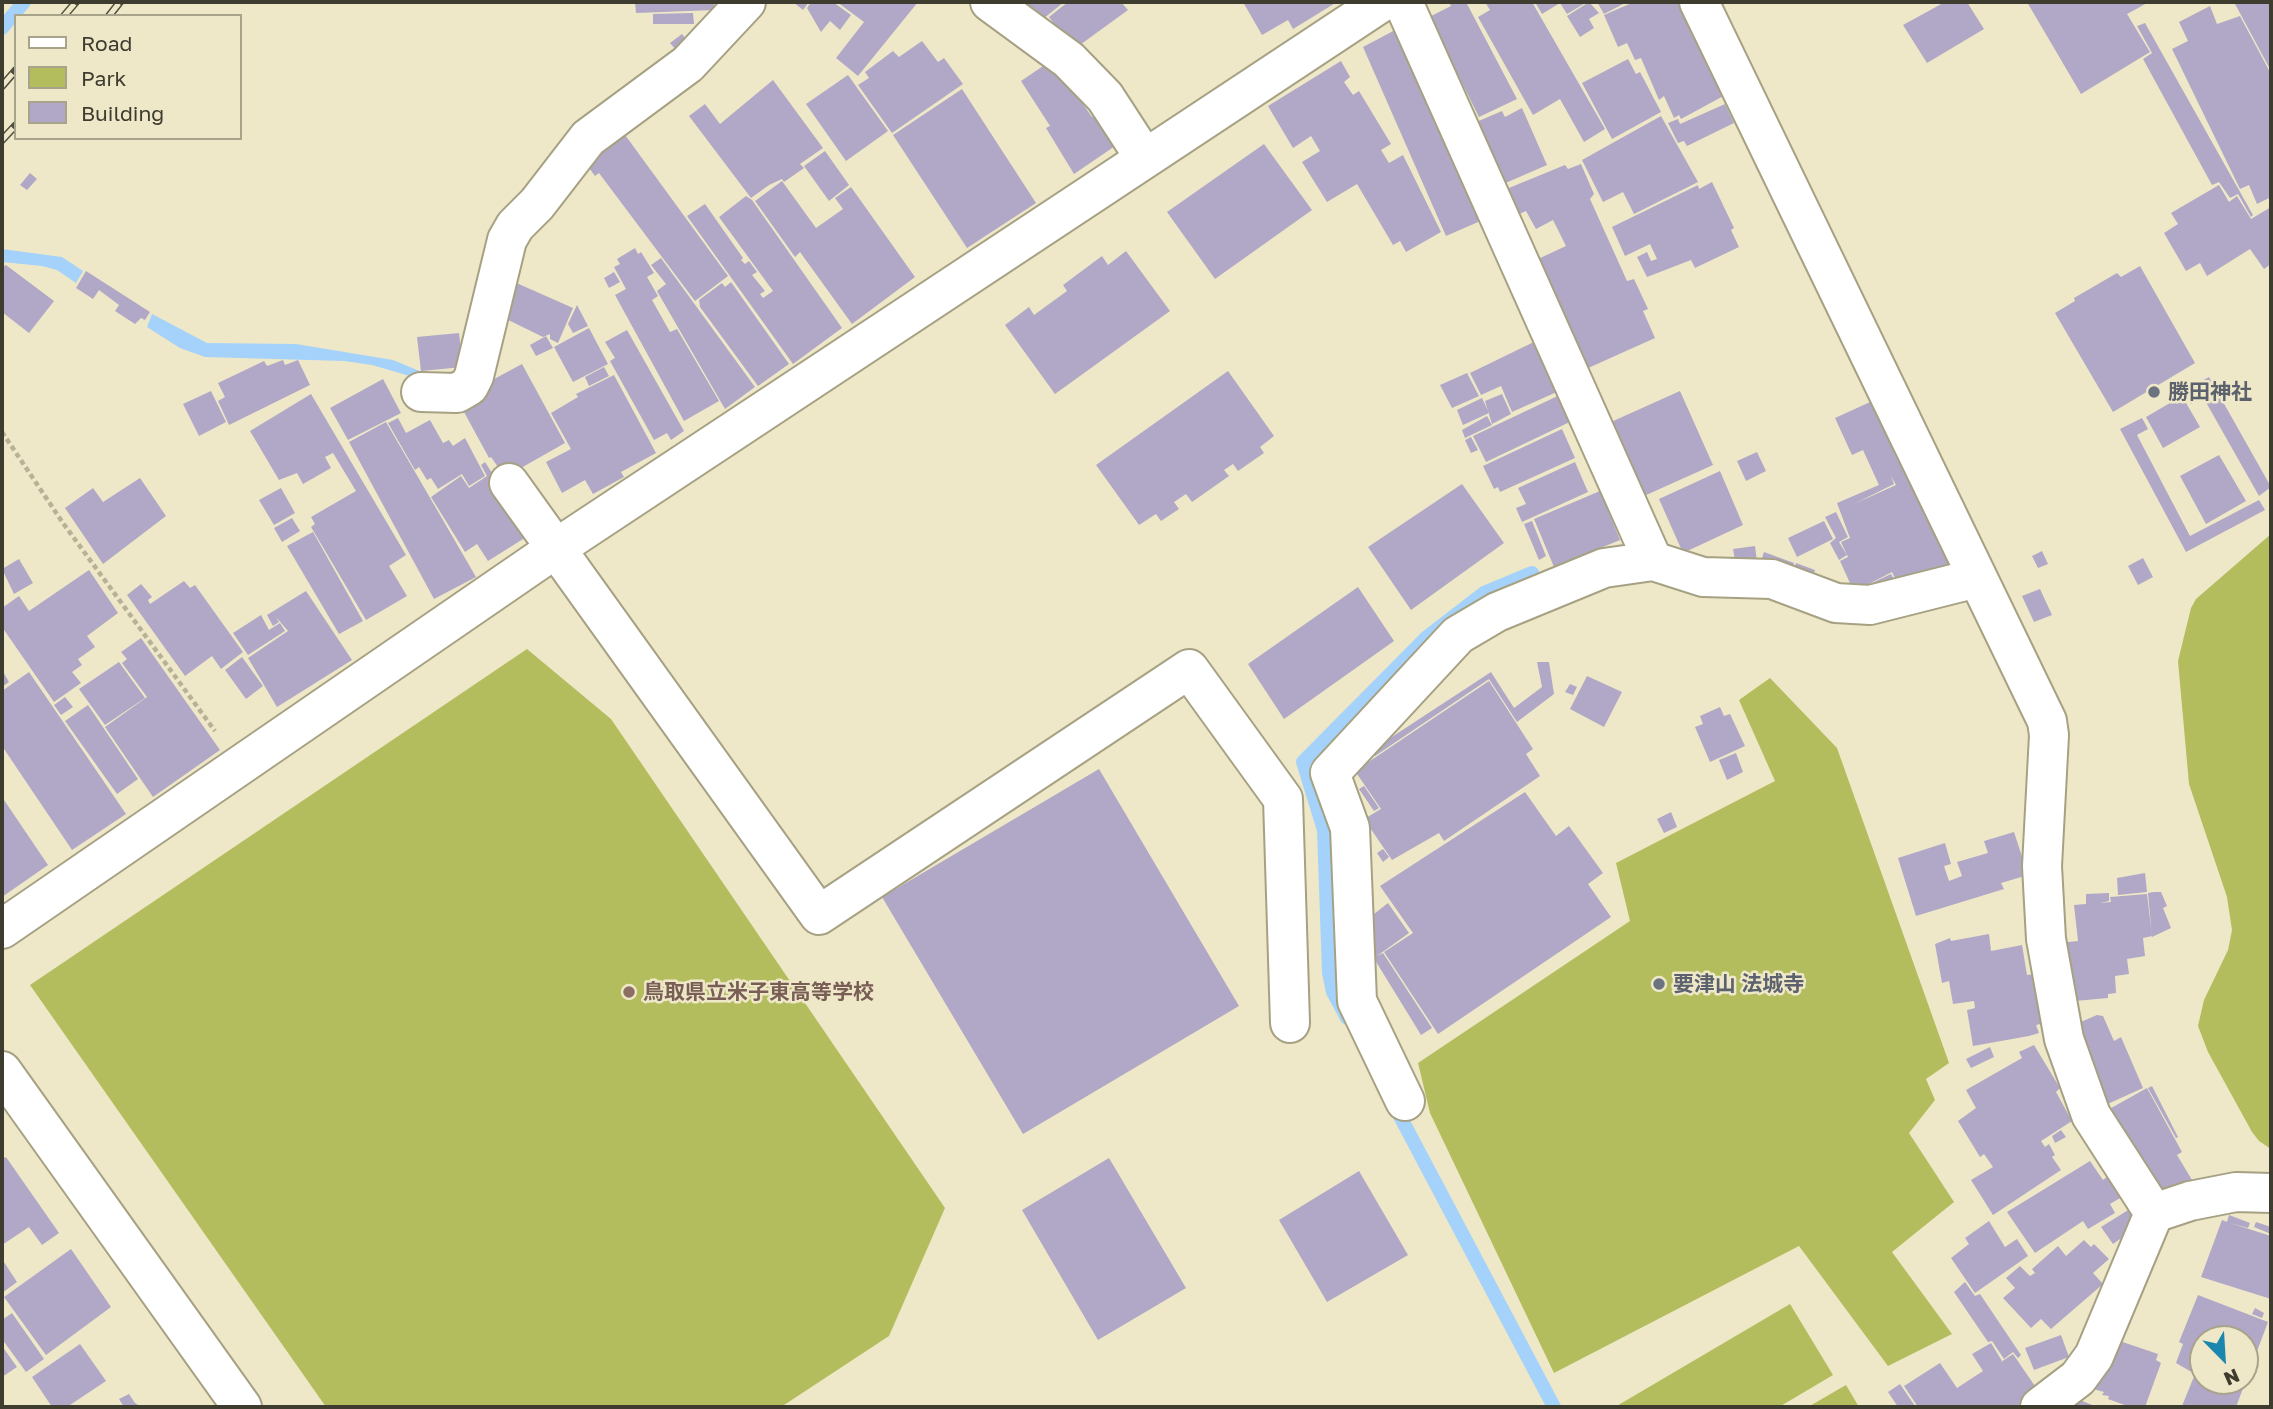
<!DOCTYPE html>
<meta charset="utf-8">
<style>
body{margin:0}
#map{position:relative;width:2273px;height:1409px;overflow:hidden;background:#eee8c8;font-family:"Golos Text",sans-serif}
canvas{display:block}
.frame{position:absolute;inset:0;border:4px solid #3e3c2f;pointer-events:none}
.legend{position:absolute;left:14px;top:14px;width:228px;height:126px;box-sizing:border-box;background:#eee8c8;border:2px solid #a8a38b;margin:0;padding:9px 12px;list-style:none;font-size:21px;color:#3e3c2f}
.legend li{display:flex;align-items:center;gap:14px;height:35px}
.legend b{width:35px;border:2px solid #a8a38b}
.north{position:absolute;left:2189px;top:1325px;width:70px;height:70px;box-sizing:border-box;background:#eee8c8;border:2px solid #a8a38b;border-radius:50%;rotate:156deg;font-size:19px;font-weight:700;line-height:28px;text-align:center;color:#3e3c2f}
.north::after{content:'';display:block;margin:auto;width:24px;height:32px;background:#1c87ae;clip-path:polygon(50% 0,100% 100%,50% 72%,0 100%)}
</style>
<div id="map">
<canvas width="2273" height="1409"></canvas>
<div class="frame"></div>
<ul class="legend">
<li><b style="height:9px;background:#fff"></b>Road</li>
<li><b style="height:19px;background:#b3bd5d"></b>Park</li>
<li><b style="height:19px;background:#b0a8c6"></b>Building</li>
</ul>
<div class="north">N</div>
</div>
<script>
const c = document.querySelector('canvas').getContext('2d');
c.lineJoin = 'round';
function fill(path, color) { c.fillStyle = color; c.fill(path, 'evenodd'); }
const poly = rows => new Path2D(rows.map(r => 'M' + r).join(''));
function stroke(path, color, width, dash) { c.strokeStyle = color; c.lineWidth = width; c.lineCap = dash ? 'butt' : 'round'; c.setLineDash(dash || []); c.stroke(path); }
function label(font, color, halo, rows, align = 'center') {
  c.font = font + ' "Golos Text","Noto Sans JP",sans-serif'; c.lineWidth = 5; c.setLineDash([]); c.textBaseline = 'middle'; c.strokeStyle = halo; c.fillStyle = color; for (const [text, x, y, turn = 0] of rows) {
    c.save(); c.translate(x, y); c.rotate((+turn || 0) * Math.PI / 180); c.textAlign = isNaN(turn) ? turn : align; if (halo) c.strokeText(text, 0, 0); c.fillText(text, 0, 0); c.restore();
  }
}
fill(poly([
 [2271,534,2271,1149,2259,1141,2252,1132,2208,1052,2198,1026,2204,1000,2228,950,2232,930,2227,897,2189,784,2178,661,2191,608,2196,599],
 [527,649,611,719,945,1208,889,1336,781,1407,326,1407,30,985],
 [1770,678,1837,748,1949,1063,1926,1079,1935,1100,1909,1133,1954,1202,1892,1252,1952,1334,1888,1366,1799,1246,1554,1373,1430,1113,1418,1063,1630,921,1616,863,1775,781,1739,700],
 [1790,1304,1833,1375,1779,1407,1615,1407],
 [1846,1385,1859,1407,1808,1407]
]), '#b3bd5d');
fill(poly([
 [538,198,463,380,420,379,372,365,344,361,205,357,180,348,147,327,152,314,207,343,296,344,393,360,429,375,462,370],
 [2,249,62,257,83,271,76,283,57,270,42,266,2,262]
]), '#a4d2fa');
stroke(poly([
 [2,28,24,2],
 [1347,1018,1333,992,1329,973,1324,830,1303,762,1427,637,1484,593,1532,573],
 [1393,1103,1554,1407]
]), '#a4d2fa', 14);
fill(poly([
 [635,2,714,2,715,10,636,13],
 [793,2,809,2,803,10],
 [811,2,833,2,851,15,840,30,830,21,821,32,807,8],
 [837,2,918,2,858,76,836,58,864,22],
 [1016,2,1064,2,1043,19],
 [1068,2,1121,2,1128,10,1073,50,1049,17],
 [1243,2,1337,2,1293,29,1288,20,1262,35],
 [1449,2,1466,2,1517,99,1479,117,1429,17,1451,6],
 [1485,2,1532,2,1605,129,1584,142,1560,99,1533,115,1478,17,1490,10],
 [1535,2,1587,2,1567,14,1560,3,1542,14],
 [1589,2,1599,13,1589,19,1594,28,1580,37,1567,16],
 [1597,2,1627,2,1604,14],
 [1634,2,1686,2,1729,93,1681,119,1679,115,1674,118,1664,96,1659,100,1641,58,1635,60,1627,43,1618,47,1604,15],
 [1945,2,1967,2,1984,29,1927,63,1903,25],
 [2027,2,2149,2,2127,14,2150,52,2081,94],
 [2234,2,2271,2,2271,71],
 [2210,6,2217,24,2240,16,2271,74,2271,197,2257,204,2249,185,2240,189,2172,49,2188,41,2179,22],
 [693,13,694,24,653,24,653,14],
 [2145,23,2253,215,2251,217,2238,194,2230,198,2219,182,2212,185,2143,59,2152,53,2137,26],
 [1397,29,1485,219,1446,236,1363,47],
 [682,34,688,42,677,51,670,43],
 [922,41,938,62,944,58,963,84,892,133,858,85,869,78,865,72,893,51,899,57],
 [1628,59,1636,74,1640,72,1661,112,1612,139,1582,83],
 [1341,61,1350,77,1344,82,1353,95,1359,91,1391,144,1381,150,1389,163,1403,155,1441,232,1406,252,1400,241,1393,245,1357,184,1327,202,1302,162,1320,151,1311,136,1293,148,1268,106],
 [1049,62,1055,64,1092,117,1100,111,1121,142,1074,174,1046,128,1050,126,1021,81],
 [848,75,888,131,846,161,806,104],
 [773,80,823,148,800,164,804,168,784,182,782,179,769,185,751,198,689,116,705,104,720,124],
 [962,89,1036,203,967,248,893,135],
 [1725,104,1734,123,1687,146,1684,141,1678,143,1668,123,1678,119,1680,124],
 [1522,108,1547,165,1501,185,1474,123,1502,111,1505,117],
 [1661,116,1698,182,1634,214,1623,192,1603,202,1582,160],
 [620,128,728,276,695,301,599,173,595,176,581,157],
 [1264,144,1312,210,1215,279,1167,212],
 [825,151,849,185,829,201,804,166],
 [1581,164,1594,194,1590,199,1627,281,1634,279,1648,309,1643,311,1655,338,1586,369,1538,259,1566,246,1553,220,1536,229,1526,211,1517,215,1504,190,1565,165,1568,169],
 [30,173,37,179,27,190,20,185],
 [782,181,816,228,843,209,835,198,851,187,915,277,852,324,800,252,795,257,755,201],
 [1712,182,1734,228,1731,230,1739,247,1695,268,1691,260,1647,277,1637,257,1647,252,1651,261,1657,259,1650,244,1625,256,1612,227,1698,185,1699,189],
 [2219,185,2229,202,2237,196,2251,219,2271,207,2271,264,2264,269,2250,249,2207,276,2200,263,2186,271,2164,233,2178,224,2171,213],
 [746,196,752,200,842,328,793,364,687,216,705,204,743,258,741,260,745,264,749,261,757,272,752,275,765,291,760,294,763,298,773,291,719,217],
 [635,248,638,254,641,252,654,273,647,277,658,296,652,300,670,332,677,329,719,401,684,421,615,295,626,289,614,267,620,264,617,259],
 [1126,251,1170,311,1055,394,1005,325,1029,307,1034,315,1067,291,1063,285,1102,256,1108,265],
 [661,258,755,387,725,409,657,291,666,284,651,265],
 [6,265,54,301,29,333,2,312,2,267],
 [2140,266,2195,363,2113,412,2055,313,2075,301,2074,298,2117,273,2121,277],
 [86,271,150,312,145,320,141,318,135,324,115,311,119,305,99,290,93,299,76,288],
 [614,272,620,282,609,288,604,278],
 [512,281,573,308,558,343,550,339,550,334,543,337,496,314],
 [731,282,789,364,758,386,700,307,699,300,722,283,725,287],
 [577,305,588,326,573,333,568,324],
 [589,328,608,364,573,382,554,347],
 [627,330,684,431,671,440,667,433,654,440,610,361,615,358,605,342],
 [459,333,463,367,421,371,417,337],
 [546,336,553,348,536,356,530,345],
 [1540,339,1559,391,1512,412,1501,386,1481,395,1470,373],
 [283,360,285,365,298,360,310,385,229,425,218,401,225,397,218,383,264,361,267,366],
 [522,364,565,443,505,477,491,457,489,458,457,399],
 [604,367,609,376,589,386,585,377],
 [1228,371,1274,436,1260,447,1264,453,1238,471,1233,464,1224,470,1229,476,1192,502,1186,494,1174,502,1179,509,1161,521,1156,514,1139,525,1096,465],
 [1467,373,1479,396,1452,408,1440,385],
 [614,375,656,453,621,472,624,477,593,494,585,480,562,493,546,462,571,449,551,413,578,397,576,394],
 [2209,377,2271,487,2259,496,2203,397,2191,404,2184,391],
 [383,379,401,413,348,440,330,408],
 [211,391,226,422,199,436,183,404],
 [1680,391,1713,465,1644,496,1611,422],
 [1564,393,1576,419,1486,462,1473,436],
 [311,394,406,555,389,566,407,596,366,620,311,527,315,524,311,517,356,491,333,453,325,457,331,468,303,484,297,473,279,480,250,431],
 [1502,394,1511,414,1492,424,1485,401],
 [2182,396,2200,427,2163,448,2146,417],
 [1482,398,1489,413,1463,425,1457,410],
 [1879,398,1955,566,1900,588,1892,572,1861,588,1891,574,1899,588,1854,592,1840,561,1848,557,1841,542,1850,538,1837,503,1879,485,1863,450,1852,455,1835,418],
 [1891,476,1896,485,1854,504,1894,484],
 [1487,416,1492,425,1465,438,1462,430],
 [398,418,406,433,430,420,443,443,449,440,453,446,465,438,485,476,469,486,462,474,438,489,431,478,427,480,419,467,415,470,388,423],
 [2142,418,2148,429,2137,435,2190,536,2259,500,2265,510,2186,552,2120,429],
 [386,422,476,577,434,599,349,442],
 [1562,429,1575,458,1500,492,1498,487,1494,489,1483,466],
 [1471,437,1478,450,1471,453,1465,440],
 [1757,452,1766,471,1746,481,1737,461],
 [2219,455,2246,501,2206,524,2180,476],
 [485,462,531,534,488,561,477,544,465,552,431,497,461,476,469,488,487,476,481,465],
 [1575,462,1588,492,1522,522,1516,508,1526,504,1518,488],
 [1720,471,1743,525,1683,553,1659,499],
 [140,478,166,516,103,564,65,508,93,488,103,502],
 [1462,484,1504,543,1411,610,1368,547],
 [281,488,295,513,274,525,259,500],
 [1600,491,1620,540,1554,567,1534,519],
 [1836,512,1848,537,1839,542,1847,555,1839,560,1830,543,1836,538,1825,517],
 [292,518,300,531,282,542,274,528],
 [1532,521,1546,556,1539,560,1524,524],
 [1824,521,1833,539,1797,557,1788,538],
 [313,532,363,621,339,634,287,546],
 [1755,546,1757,562,1736,566,1733,549],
 [2042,551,2048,564,2038,568,2032,556],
 [1764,552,1794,563,1790,574,1760,564],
 [2143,558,2153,577,2138,585,2128,566],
 [19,559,33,583,14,594,2,569],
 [1796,563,1815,570,1812,581,1792,575],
 [89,570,118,613,87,636,95,647,78,659,82,665,72,672,81,683,54,702,2,627,2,608,19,596,29,611],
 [184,581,190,588,195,585,243,652,221,669,212,656,185,676,127,595,141,584,152,597,148,600,150,604],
 [1358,587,1394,641,1284,719,1248,664],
 [2040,589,2052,615,2034,622,2022,596],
 [306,591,352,660,277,707,248,658,288,631,276,617,279,622,273,626,267,615],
 [261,615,269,630,280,623,285,631,248,655,233,633],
 [141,638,220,750,153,797,105,727,147,697,122,663,127,659,121,652],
 [242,657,263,686,246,699,225,670],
 [119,662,145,698,105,725,79,689],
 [1537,662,1549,662,1554,694,1517,722,1489,679,1375,756,1372,750,1491,672,1514,708,1542,687],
 [2,670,9,682,2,687],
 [29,672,126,814,72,850,2,746,2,691],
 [1587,676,1622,692,1604,727,1570,709],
 [1489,681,1533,749,1526,754,1540,776,1444,841,1439,833,1392,860,1364,819,1381,809,1355,771],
 [1570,684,1577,687,1573,695,1565,692],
 [65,697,73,707,61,715,54,705],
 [88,705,138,779,117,794,65,721],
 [1720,707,1724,716,1730,714,1745,746,1710,762,1695,727,1703,724,1700,716],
 [1736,753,1743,772,1727,780,1719,760],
 [1099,769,1239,1006,1023,1134,882,897],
 [1364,786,1379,808,1374,811,1359,789],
 [1525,792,1556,836,1569,826,1603,873,1588,884,1611,917,1438,1034,1384,952,1413,933,1380,886],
 [2,797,48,865,2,897],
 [1671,812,1677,827,1664,833,1657,819],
 [2014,832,2028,875,2001,883,2004,889,1916,916,1898,858,1945,843,1951,864,1944,866,1949,881,1962,876,1957,862,1988,853,1984,841],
 [1383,849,1389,857,1383,862,1377,853],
 [2145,873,2147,892,2118,895,2117,878],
 [2154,892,2161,892,2167,906,2163,908,2171,928,2152,937,2148,893],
 [2109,893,2109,901,2100,903,2111,902,2110,897,2147,894,2152,936,2143,938,2145,956,2127,959,2129,974,2115,976,2116,993,2108,994,2108,998,2064,1002,2059,943,2078,941,2074,905,2086,904,2086,894],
 [1388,903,1409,933,1377,956,1383,953,1432,1028,1421,1035,1375,960,1374,914],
 [1989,934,1991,951,2022,945,2027,975,2035,974,2046,1023,2036,1025,2039,1033,2029,1036,1973,1046,1967,1010,1975,1008,1974,1001,1953,1004,1949,981,1942,983,1935,944,1950,938,1951,941],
 [2097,1015,2103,1016,2114,1041,2121,1037,2143,1088,2101,1107,2069,1027],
 [2034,1045,2060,1088,2056,1092,2072,1121,2041,1141,2045,1147,2049,1144,2055,1155,2052,1157,2061,1170,1993,1215,1971,1180,1993,1167,1984,1154,1980,1157,1958,1121,1976,1108,1966,1090,2022,1058,2019,1052],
 [1990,1047,1994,1057,1971,1068,1966,1059],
 [2152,1086,2178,1137,2176,1138,2148,1088],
 [2147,1088,2182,1152,2177,1155,2192,1180,2158,1199,2104,1112],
 [2061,1130,2066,1137,2055,1143,2052,1136],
 [6,1157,59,1233,42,1245,29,1227,2,1245,2,1159],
 [1109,1158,1186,1288,1098,1340,1022,1210],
 [2090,1161,2103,1180,2108,1176,2122,1197,2110,1204,2115,1213,2088,1229,2083,1221,2035,1253,2007,1212],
 [1359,1171,1408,1255,1327,1302,1279,1220],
 [2133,1207,2143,1223,2113,1244,2101,1227],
 [2229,1215,2250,1223,2248,1228,2230,1223,2271,1236,2271,1299,2201,1277,2222,1220,2227,1222],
 [1989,1221,2005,1247,2017,1239,2028,1256,1975,1293,1951,1258,1969,1244,1965,1238],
 [2256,1222,2271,1227,2271,1234,2254,1227],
 [2084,1240,2091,1247,2094,1244,2109,1259,2093,1273,2103,1284,2051,1329,2041,1319,2031,1328,2003,1298,2015,1288,2006,1278,2020,1266,2030,1276,2035,1273,2032,1269,2058,1246,2066,1256],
 [71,1249,111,1307,46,1355,4,1297],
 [2,1259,17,1282,2,1293],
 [1965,1282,1975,1296,1980,1294,2021,1355,2018,1358,2013,1352,2004,1359,1992,1341,1988,1342,1954,1292],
 [2198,1295,2268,1322,2236,1407,2182,1406,2195,1374,2176,1363,2183,1344,2179,1342],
 [2203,1339,2245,1339,2245,1381,2203,1381],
 [2255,1308,2264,1313,2262,1318,2252,1314],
 [12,1313,44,1359,26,1372,2,1339,2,1320],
 [2061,1335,2069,1357,2034,1370,2025,1348],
 [2111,1338,2158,1354,2156,1360,2161,1363,2145,1407,2130,1407,2108,1399,2109,1396,2102,1395,2104,1392,2093,1389],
 [1991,1343,2002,1361,1998,1364,2013,1354,2039,1392,2015,1407,1918,1407,1904,1386,1940,1363,1957,1388,1983,1371,1972,1354],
 [80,1344,106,1381,67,1407,52,1407,32,1377],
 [2,1346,17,1367,2,1377],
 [1900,1384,1915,1406,1898,1407,1888,1392],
 [129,1394,135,1403,141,1407,124,1407,119,1399],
 [2068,1395,2097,1407,2063,1407]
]), '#b0a8c6');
const minor = poly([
 [990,2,1069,60,1105,97,1144,157],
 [1403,2,1653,561,1604,568,1497,612,1458,635,1330,773,1350,828,1357,1001,1405,1101],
 [1699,2,2047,721,2049,735,2042,866,2046,939,2064,1039,2091,1115,2154,1213],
 [421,392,457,393,469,386,474,376,507,240,515,226,537,204,588,138,688,64,746,2],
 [509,483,819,915,1189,669,1283,799,1290,1023],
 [1653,561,1703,577,1772,579,1836,603,1870,605,1977,578],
 [2,929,555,549,1382,2],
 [2,1071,242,1407],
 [2040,1407,2078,1378,2094,1356,2154,1213,2190,1201,2236,1192,2271,1193]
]);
stroke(minor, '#a6a183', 42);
stroke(poly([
 [2,432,63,523,215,731]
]), '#b6b197', 4.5, [5, 3.5]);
stroke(minor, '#fff', 38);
const rail = poly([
 [64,16,76,2],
 [109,16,120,2],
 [2,86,16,70],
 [2,140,16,125]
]);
stroke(rail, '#504e3f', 8);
stroke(rail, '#eee8c8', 5, [16]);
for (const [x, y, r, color] of [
 [2154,392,7,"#6b7280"],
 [1659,984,7,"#6b7280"],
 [629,992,7,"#8d6e63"]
]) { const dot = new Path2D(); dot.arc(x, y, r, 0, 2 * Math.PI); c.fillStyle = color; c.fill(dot); stroke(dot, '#eee8c8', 2.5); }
label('bold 21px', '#5b616d', '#eee8c8', [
 ["勝田神社",2168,392],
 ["要津山 法城寺",1673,984]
], 'left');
label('bold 21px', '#785e54', '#eee8c8', [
 ["鳥取県立米子東高等学校",643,992]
], 'left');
</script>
